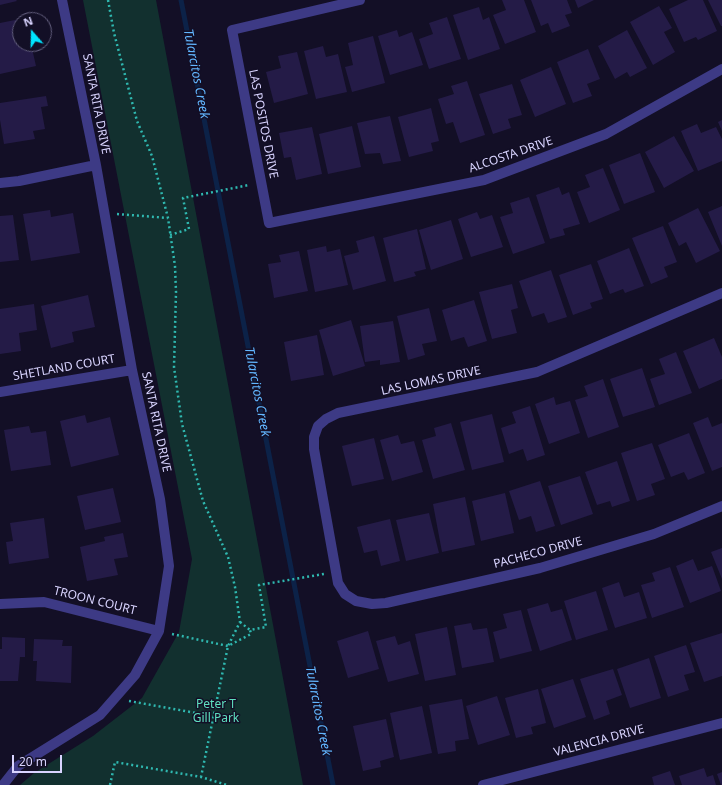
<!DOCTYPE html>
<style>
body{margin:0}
#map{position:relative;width:722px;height:785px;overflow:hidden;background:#130f26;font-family:"Noto Sans",sans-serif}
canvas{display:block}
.north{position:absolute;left:12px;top:12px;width:40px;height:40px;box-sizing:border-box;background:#130f26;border:1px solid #625e7d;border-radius:50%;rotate:340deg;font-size:11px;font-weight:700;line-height:16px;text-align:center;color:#d9d4ff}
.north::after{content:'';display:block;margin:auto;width:14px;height:18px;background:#00e5ff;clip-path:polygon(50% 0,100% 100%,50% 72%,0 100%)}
.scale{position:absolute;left:12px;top:755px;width:50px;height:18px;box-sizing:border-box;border:2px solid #d9d4ff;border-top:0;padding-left:5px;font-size:12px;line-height:14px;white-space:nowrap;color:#d9d4ff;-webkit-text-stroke:3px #130f26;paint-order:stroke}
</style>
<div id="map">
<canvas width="722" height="785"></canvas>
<div class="north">N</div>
<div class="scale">20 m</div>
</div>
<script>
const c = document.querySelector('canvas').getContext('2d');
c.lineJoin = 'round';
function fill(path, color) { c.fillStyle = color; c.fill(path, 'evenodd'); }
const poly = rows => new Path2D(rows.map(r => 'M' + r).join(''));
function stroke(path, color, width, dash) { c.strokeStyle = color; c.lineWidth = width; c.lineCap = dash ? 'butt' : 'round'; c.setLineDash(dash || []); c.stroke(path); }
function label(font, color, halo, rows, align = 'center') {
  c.font = font + ' "Noto Sans",sans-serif'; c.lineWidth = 3; c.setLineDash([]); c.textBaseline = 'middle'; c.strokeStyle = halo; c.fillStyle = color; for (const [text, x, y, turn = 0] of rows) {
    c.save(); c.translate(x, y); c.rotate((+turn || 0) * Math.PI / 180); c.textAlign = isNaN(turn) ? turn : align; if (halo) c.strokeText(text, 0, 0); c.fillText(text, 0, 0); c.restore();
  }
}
fill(poly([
 [83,0,156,0,303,785,20,785,34,773,93,736,142,698,179,632,192,559]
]), '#12302f');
stroke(poly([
 [181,0,333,785]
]), '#0c2248', 5);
fill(poly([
 [0,0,16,0,17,1,0,5],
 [502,0,524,0,536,32,505,44,493,15,506,10],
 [531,0,567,0,572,13,565,15,570,26,552,33,548,23,541,26],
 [575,0,594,0,578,8],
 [688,0,703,0,717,31,698,40,696,37,684,42,669,9],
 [708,0,722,0,722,26,721,26],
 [659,6,672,28,664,32,675,52,653,65,630,22],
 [479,7,483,20,489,17,500,49,468,60,453,15],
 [447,17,461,59,429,69,419,39,433,34,429,23],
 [20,19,20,44,31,44,36,66,0,74,0,23],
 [397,30,399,37,412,32,423,65,390,75,378,36],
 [627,30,647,68,630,77,627,72,615,79,598,46],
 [373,36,385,83,352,92,345,67,353,65,348,43],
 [323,46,326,57,338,54,347,92,316,99,304,51],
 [588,49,600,79,587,84,592,96,573,103,557,62],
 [297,52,308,94,274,103,266,72,281,68,278,56],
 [551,67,566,104,535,117,520,80],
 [467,81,485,135,460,143,453,122,446,124,438,99,454,94,451,86],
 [512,84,522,115,508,119,511,128,493,134,479,94],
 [46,96,48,106,41,107,45,129,33,131,35,139,4,144,0,120,0,103],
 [431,108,439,141,431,143,433,151,409,157,398,117],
 [390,116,401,161,383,164,380,153,365,154,357,123],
 [722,120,722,131,718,122],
 [697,124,701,133,716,127,722,139,722,161,698,171,681,131],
 [352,126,361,167,328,174,319,134],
 [312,127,322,174,296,180,291,157,284,158,279,133],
 [674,136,694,171,664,188,645,152],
 [640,153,655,192,624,204,609,165],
 [603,168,620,210,589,223,577,192,590,187,585,175],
 [559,187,562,195,569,192,580,224,563,229,565,235,550,239,536,195],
 [529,197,545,243,513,254,500,217,513,213,510,203],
 [722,206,722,246,708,212],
 [698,208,720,251,696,263,686,242,679,246,668,223],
 [50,210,51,217,73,213,80,253,31,261,23,214],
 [477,212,480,219,492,215,503,247,471,257,458,219],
 [13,215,19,260,0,262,0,216],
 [451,220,463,259,431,270,419,230],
 [663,226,677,262,664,267,668,277,651,284,632,238],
 [417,229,426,269,414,272,416,276,394,282,383,238],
 [374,236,386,281,353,290,344,256,359,252,356,241],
 [326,246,327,252,340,249,348,285,315,292,307,250],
 [629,248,644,286,625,293,623,289,610,294,597,261],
 [299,251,308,291,274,298,268,264,281,262,279,255],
 [591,264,603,299,590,303,592,308,573,315,559,275],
 [551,270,567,317,548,323,544,313,532,317,519,281],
 [512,284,518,308,511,310,517,333,492,339,479,292],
 [88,295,95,327,72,332,74,342,51,348,41,306],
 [474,300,487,341,468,347,464,337,451,341,442,310],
 [34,304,37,330,19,333,21,351,0,354,0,309],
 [429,308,437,341,422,344,425,355,408,360,397,316],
 [351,320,365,366,333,376,319,330],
 [393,321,400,362,380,365,380,360,365,362,360,326],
 [317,335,324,375,291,381,284,342],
 [714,338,722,357,722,379,699,389,683,351],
 [676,352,692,393,659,405,650,379,665,374,659,359],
 [642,368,655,407,623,417,610,379],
 [603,379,619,427,588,438,575,400,588,396,584,386],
 [554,397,556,405,570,401,580,433,549,444,535,404],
 [530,406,545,455,527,461,523,449,509,454,501,428,516,423,512,412],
 [492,414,504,462,472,470,460,422],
 [85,415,87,423,110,417,119,455,71,467,60,421],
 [708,417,712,427,722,423,722,467,712,471,693,423],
 [451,423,465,470,433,479,422,440,436,436,434,428],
 [29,426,31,433,46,431,51,465,11,471,4,430],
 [689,433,705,473,688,480,684,472,671,477,658,445],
 [398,435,401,444,414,441,423,472,392,481,380,440],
 [374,438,384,479,352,486,342,446],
 [652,443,665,479,651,484,655,495,637,501,621,453],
 [617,461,630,501,612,507,610,501,597,505,585,472],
 [580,476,593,514,561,525,548,486],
 [540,481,555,526,536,532,531,516,519,520,509,491],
 [113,488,121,522,85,530,77,496],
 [505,493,514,533,481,541,472,501],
 [465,497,475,545,442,552,433,504],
 [429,513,439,553,406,561,396,520],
 [44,518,49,558,9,564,6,542,13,541,10,523],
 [390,519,400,561,381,566,377,550,364,553,357,527],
 [123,533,128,557,114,559,118,575,87,581,80,547,105,541,104,537],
 [722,548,722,579,711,552],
 [693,559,698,571,712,566,721,591,690,603,676,566],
 [670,567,684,607,652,618,641,585,655,581,652,573],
 [619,582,624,597,639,592,647,618,615,628,602,588],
 [596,591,608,630,576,640,564,601],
 [548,603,551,612,562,609,572,640,540,651,527,609],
 [521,610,532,651,500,659,493,632,507,628,503,614],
 [471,623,473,630,487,628,494,662,462,668,454,626],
 [447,627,456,675,425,681,415,634],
 [368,631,379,669,348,678,337,641],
 [722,633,722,676,704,682,690,643],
 [395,636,398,645,410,641,419,674,388,682,376,641],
 [2,637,25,638,25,657,20,657,18,681,0,681,0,649,2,649],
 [34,639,63,640,62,646,72,646,71,683,36,681,37,661,33,661],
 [686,645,695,672,684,675,689,690,668,697,654,656],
 [649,658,661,698,630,708,617,669],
 [613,669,622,695,606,701,610,714,594,720,580,679],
 [573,679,586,717,554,728,541,689],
 [538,689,546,723,531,727,533,734,516,738,505,698],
 [497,696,510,735,478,745,466,706],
 [462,699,469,739,455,741,456,751,438,754,429,705],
 [422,706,432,753,400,760,390,713],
 [386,719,394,757,380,761,381,767,363,771,353,726],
 [704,768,707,777,713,775,716,785,682,785,679,776],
 [670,771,675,785,654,785,652,777],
 [722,772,722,785,721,785,717,774]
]), '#241b47');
stroke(poly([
 [108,0,114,33,137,121,152,156,168,218,175,266,176,292,174,367,182,424,203,501,228,557,235,587,240,622,228,646,201,777],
 [117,214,168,218],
 [170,235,189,229,183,198,249,185],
 [240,622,250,630],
 [172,634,228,646,251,634,250,630,266,627,259,585,324,574],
 [129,701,213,716],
 [110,785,115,762,201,777,227,785]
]), '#2fb8b0', 2.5, [2, 3]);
stroke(poly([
 [360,0,232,30,269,223,484,180,606,134,722,69],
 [0,183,19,181,96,165],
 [722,293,537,372,338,413,326,419,318,426,314,437,314,449,338,583,345,594,356,601,372,604,386,603,540,568,654,534,722,506],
 [0,392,132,370],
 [0,604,44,602,159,631],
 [3,785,18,766,100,715,135,675,159,631,169,566,160,499,132,370,96,165,62,0],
 [483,785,722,723]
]), '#3d3a85', 10);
label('12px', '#d9d4ff', '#130f26', [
 ["SANTA RITA DRIVE",96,104,79],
 ["LAS POSITOS DRIVE",263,124,79],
 ["ALCOSTA DRIVE",511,155,-19],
 ["SHETLAND COURT",64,368,-10],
 ["LAS LOMAS DRIVE",431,381,-12],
 ["SANTA RITA DRIVE",156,422,78],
 ["PACHECO DRIVE",538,553,-15],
 ["TROON COURT",95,601,14],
 ["VALENCIA DRIVE",599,741,-15]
]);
label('12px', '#5fe0c0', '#130f26', [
 ["Peter T",216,705],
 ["Gill Park",216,719]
]);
label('italic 13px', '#62b6ff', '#130f26', [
 ["Tularcitos Creek",196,74,79],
 ["Tularcitos Creek",257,392,79],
 ["Tularcitos Creek",318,711,79]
]);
</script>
